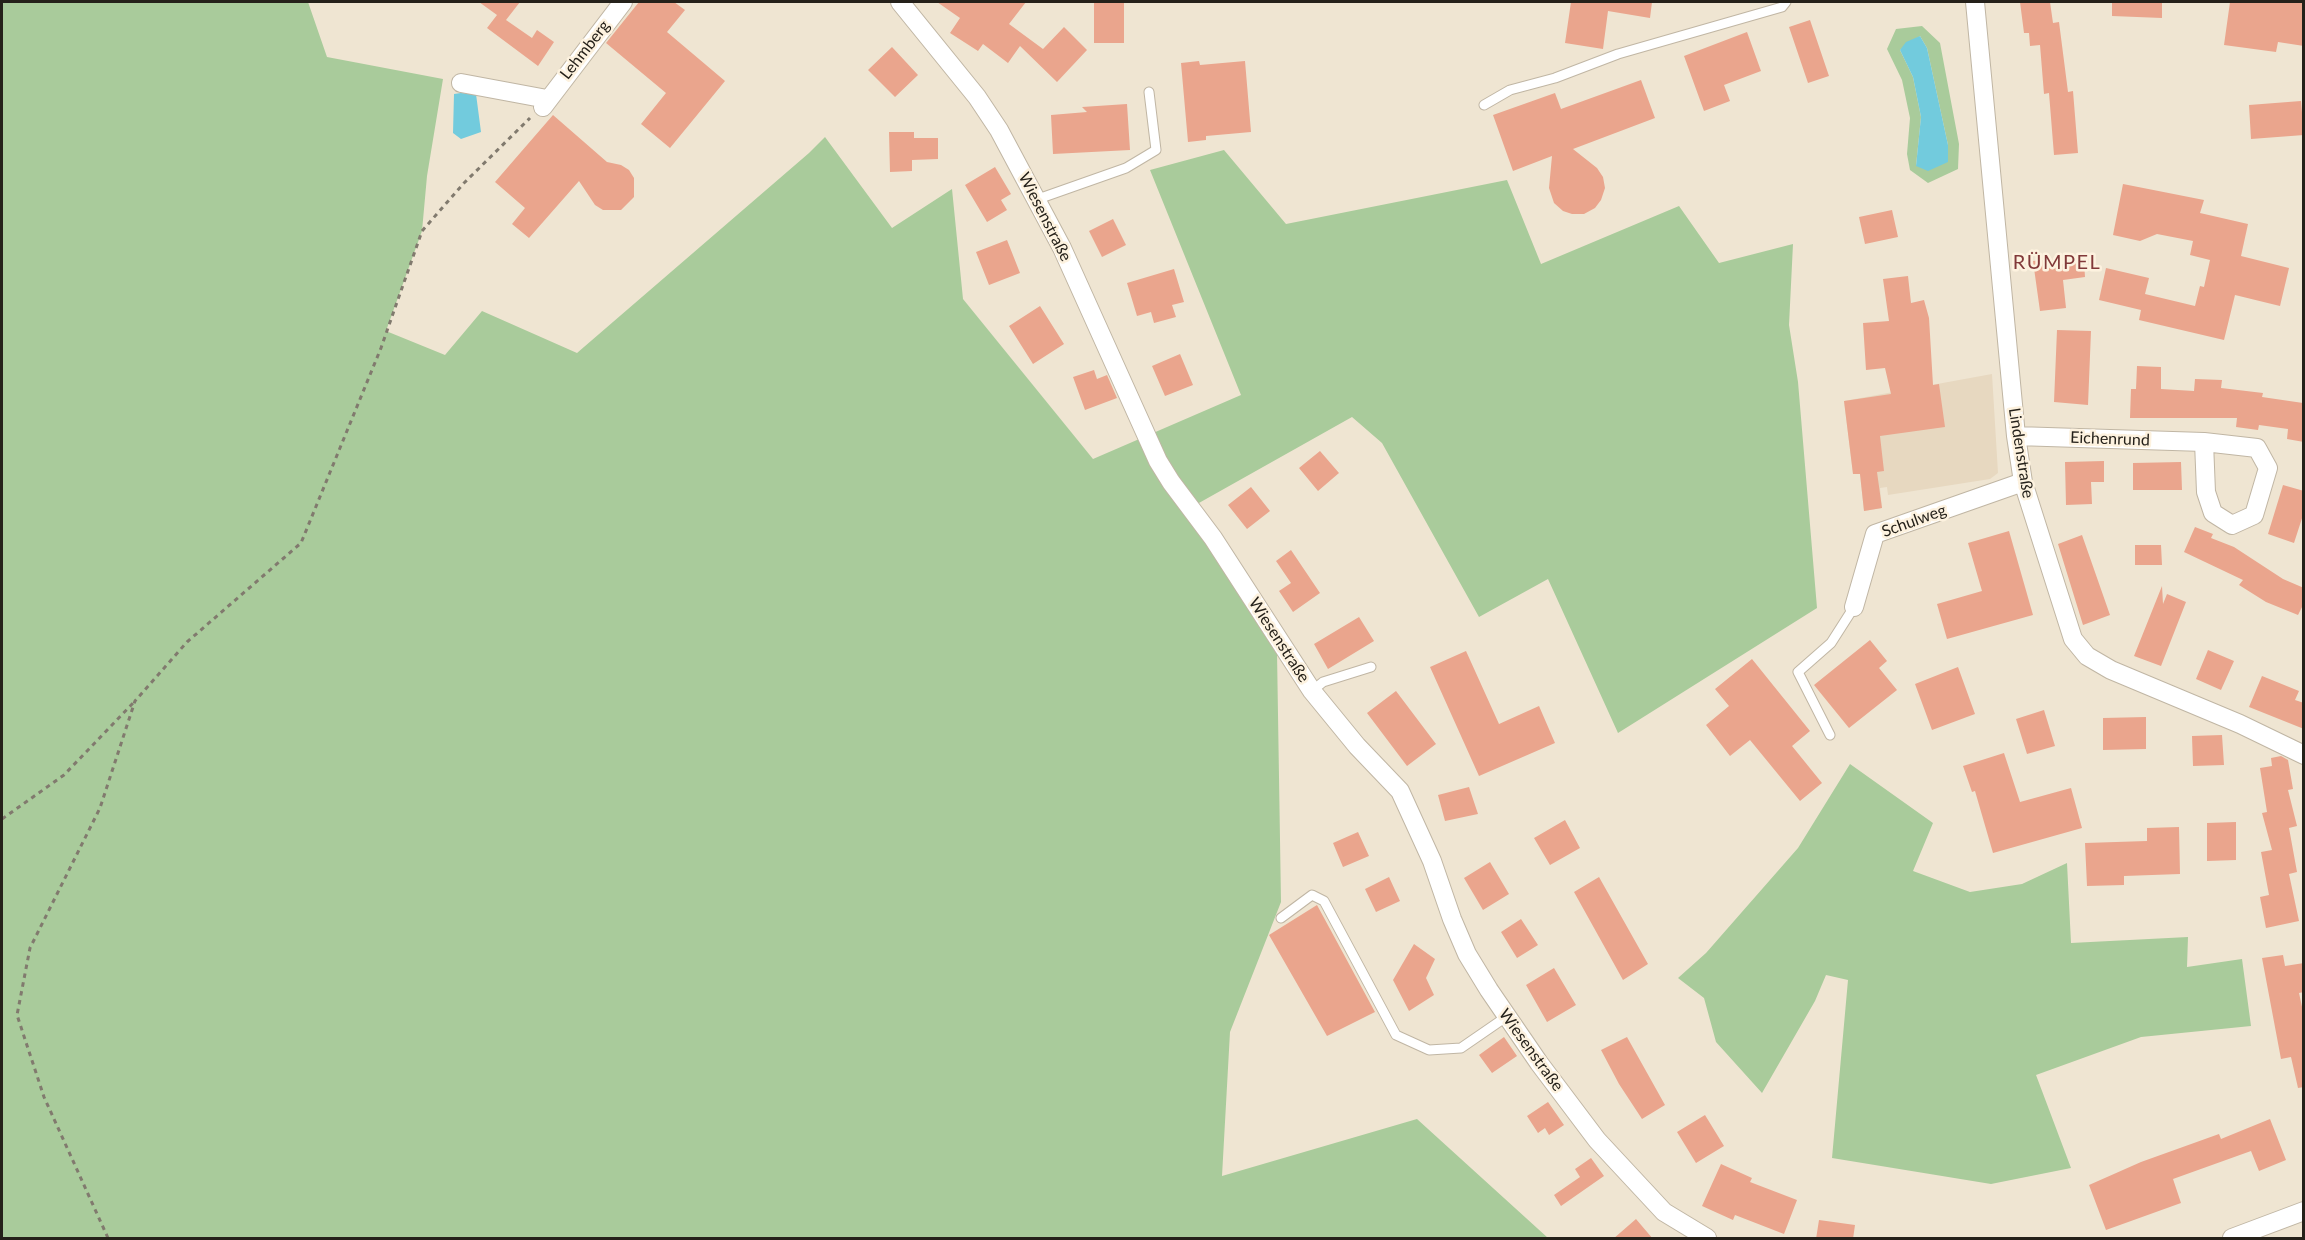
<!DOCTYPE html>
<meta charset="utf-8">
<style>
body{margin:0}
#map{position:relative;width:2305px;height:1240px;overflow:hidden;background:#efe5d2;font-family:Lato,sans-serif}
canvas{display:block}
.frame{position:absolute;inset:0;border:3px solid #25211a;pointer-events:none}
</style>
<div id="map">
<canvas width="2305" height="1240"></canvas>
<div class="frame"></div>
</div>
<script>
const c = document.querySelector('canvas').getContext('2d');
c.lineJoin = 'round';
function fill(path, color) { c.fillStyle = color; c.fill(path, 'evenodd'); }
const poly = rows => new Path2D(rows.map(r => 'M' + r).join(''));
function stroke(path, color, width, dash) { c.strokeStyle = color; c.lineWidth = width; c.lineCap = dash ? 'butt' : 'round'; c.setLineDash(dash || []); c.stroke(path); }
function label(font, color, halo, rows, align = 'center') {
  c.font = font + ' Lato,sans-serif'; c.lineWidth = 5; c.setLineDash([]); c.textBaseline = 'middle'; c.strokeStyle = halo; c.fillStyle = color; for (const [text, x, y, turn = 0] of rows) {
    c.save(); c.translate(x, y); c.rotate((+turn || 0) * Math.PI / 180); c.textAlign = isNaN(turn) ? turn : align; if (halo) c.strokeText(text, 0, 0); c.fillText(text, 0, 0); c.restore();
  }
}
fill(poly([
 [1992,374,1998,473,1990,479,1888,495,1887,487,1880,488,1882,508,1864,511,1860,474,1853,474,1844,401]
]), '#e7d8c0');
fill(poly([
 [2,2,308,2,327,57,443,79,427,176,422,231,386,331,445,355,482,311,577,353,809,153,825,137,892,228,952,189,963,299,1093,459,1241,395,1150,170,1224,150,1286,224,1507,180,1541,264,1679,206,1719,263,1793,244,1789,325,1798,382,1817,608,1618,733,1548,579,1479,617,1382,443,1352,417,1190,508,1277,652,1281,902,1230,1032,1222,1176,1417,1119,1548,1238,2,1238],
 [1922,26,1940,43,1959,144,1958,169,1928,183,1910,170,1907,154,1910,118,1902,80,1887,49,1896,29],
 [1920,36,1927,48,1948,145,1916,166,1921,117,1913,77,1900,50],
 [1850,764,1933,823,1913,871,1970,892,2022,884,2067,863,2071,943,2188,937,2187,967,2242,959,2251,1026,2141,1037,2036,1075,2071,1168,1991,1184,1832,1158,1848,980,1826,975,1815,1001,1762,1093,1716,1042,1704,998,1678,978,1706,953,1798,848]
]), '#a9cb9b');
fill(poly([
 [1920,36,1927,48,1948,145,1948,162,1928,171,1916,166,1921,117,1913,77,1900,50,1906,42],
 [461,93,476,94,481,132,461,139,453,133,454,94]
]), '#72cbdd');
fill(poly([
 [479,2,520,2,506,20,532,38,537,30,554,42,538,66,487,28,497,15],
 [639,2,674,2,685,10,667,32,725,81,670,148,641,124,666,93,606,43],
 [937,2,1026,2,1009,24,1043,49,1064,27,1087,50,1057,82,1020,46,1008,63,983,44,978,51,950,33,960,18],
 [1094,2,1124,2,1124,43,1094,43],
 [1571,2,1652,2,1650,18,1608,11,1603,49,1565,43],
 [2020,2,2050,2,2053,23,2059,22,2068,92,2073,91,2078,153,2054,155,2049,93,2044,94,2040,45,2030,46,2029,33,2024,33],
 [2112,2,2162,2,2162,18,2112,16],
 [2230,2,2304,3,2304,46,2278,42,2276,52,2224,45],
 [1810,20,1829,76,1808,83,1789,27],
 [1747,32,1761,71,1724,85,1730,101,1704,111,1684,56],
 [892,47,918,75,895,97,868,70],
 [1199,61,1200,65,1245,61,1251,132,1206,136,1206,140,1188,142,1181,63],
 [1641,80,1655,118,1573,149,1597,168,1603,177,1605,188,1601,200,1595,208,1584,214,1572,214,1563,211,1554,203,1549,188,1552,156,1513,171,1493,115,1555,93,1561,109],
 [2301,101,2304,135,2251,139,2249,105],
 [1127,104,1130,150,1053,154,1051,115,1087,112,1082,107],
 [553,115,607,162,621,165,629,170,634,178,634,197,621,210,603,210,595,205,579,181,529,238,512,224,525,208,495,182],
 [889,132,914,132,914,138,938,138,938,159,912,160,912,171,890,172],
 [995,167,1011,194,1001,200,1007,210,987,222,965,185],
 [2123,184,2204,200,2200,213,2248,224,2241,256,2289,268,2280,306,2235,295,2224,340,2139,320,2141,310,2099,300,2106,268,2149,278,2145,294,2195,306,2200,286,2204,287,2210,260,2190,255,2193,241,2157,234,2140,241,2113,235],
 [1892,210,1898,237,1865,244,1859,217],
 [1113,219,1126,245,1102,257,1089,231],
 [1007,240,1020,273,989,285,976,252],
 [2054,259,2054,265,2084,262,2085,277,2063,280,2066,308,2040,311,2033,261],
 [1174,269,1184,302,1172,305,1176,317,1154,323,1151,312,1137,316,1127,283],
 [1908,276,1911,303,1924,300,1929,318,1933,385,1939,384,1945,427,1880,436,1884,471,1877,472,1882,508,1864,511,1860,474,1853,474,1844,401,1891,394,1885,368,1866,370,1863,323,1889,321,1883,279],
 [1040,306,1064,344,1033,364,1009,326],
 [2057,330,2091,331,2088,405,2054,402],
 [1180,354,1193,385,1165,396,1152,366],
 [2137,366,2161,367,2161,389,2194,391,2195,379,2222,380,2221,388,2263,393,2262,397,2303,403,2304,442,2287,439,2288,429,2259,425,2258,430,2236,427,2237,418,2130,418,2131,389,2136,389],
 [1094,370,1097,379,1107,375,1117,398,1085,410,1073,377],
 [1320,451,1339,473,1318,491,1299,468],
 [2104,461,2104,482,2091,482,2092,504,2066,505,2065,462],
 [2181,462,2182,490,2133,490,2133,463],
 [2283,485,2304,491,2304,512,2294,543,2268,534],
 [1251,487,1270,511,1247,529,1228,505],
 [2195,527,2213,534,2211,538,2234,547,2283,579,2304,588,2304,603,2298,615,2266,602,2239,585,2243,580,2184,552],
 [2009,531,2033,615,1947,639,1937,604,1982,591,1968,543],
 [2082,535,2110,615,2083,625,2058,544],
 [2135,545,2161,545,2162,565,2135,565],
 [1291,550,1320,593,1293,612,1279,591,1291,583,1276,561],
 [2162,586,2163,604,2167,594,2186,602,2161,666,2134,656],
 [1359,617,1374,641,1328,669,1314,644],
 [1870,640,1887,661,1879,668,1897,690,1849,728,1814,685],
 [2208,650,2234,661,2221,690,2196,679],
 [1466,651,1499,724,1539,706,1555,743,1479,776,1430,667],
 [1752,659,1810,731,1792,746,1822,783,1800,801,1750,740,1730,756,1706,725,1729,706,1715,689],
 [1958,667,1975,714,1932,730,1915,684],
 [2262,676,2299,691,2295,700,2304,703,2304,729,2249,707],
 [1396,691,1436,744,1407,766,1367,713],
 [2044,710,2055,746,2027,754,2016,719],
 [2146,717,2146,749,2103,750,2103,718],
 [2222,735,2224,765,2193,766,2192,736],
 [2004,753,2020,802,2071,788,2082,828,1993,853,1975,791,1972,792,1963,766],
 [2281,756,2288,760,2293,789,2288,790,2297,826,2289,828,2297,872,2289,874,2299,921,2266,928,2260,897,2269,895,2261,852,2272,850,2262,813,2267,812,2260,768,2272,766,2271,758],
 [1469,787,1478,814,1445,821,1438,795],
 [1565,820,1580,848,1550,865,1534,838],
 [2236,822,2236,860,2207,861,2207,823],
 [2179,827,2180,874,2124,876,2124,885,2087,886,2085,843,2147,841,2147,828],
 [1358,832,1369,856,1343,867,1333,843],
 [1490,862,1509,894,1483,910,1464,878],
 [1389,877,1400,901,1376,912,1365,889],
 [1599,877,1648,964,1623,980,1574,892],
 [1317,905,1375,1012,1327,1036,1269,935],
 [1521,919,1538,945,1517,958,1501,932],
 [1414,944,1435,959,1426,978,1434,995,1409,1011,1393,980],
 [2283,955,2285,966,2304,963,2304,992,2299,993,2304,1016,2304,1087,2298,1088,2291,1057,2281,1059,2262,958],
 [1554,968,1576,1005,1547,1022,1526,985],
 [1504,1037,1517,1056,1492,1073,1479,1055],
 [1627,1037,1665,1105,1642,1119,1619,1084,1601,1050],
 [1548,1102,1564,1125,1549,1135,1545,1128,1538,1133,1527,1116],
 [1705,1115,1724,1146,1696,1163,1677,1132],
 [2270,1119,2286,1160,2259,1171,2251,1151,2173,1179,2181,1203,2106,1230,2089,1185,2141,1162,2219,1134,2221,1139],
 [1591,1158,1604,1176,1561,1206,1554,1195,1580,1177,1575,1169],
 [1721,1164,1752,1178,1750,1182,1797,1200,1784,1234,1735,1215,1733,1220,1702,1206],
 [1636,1219,1653,1239,1613,1239],
 [1819,1220,1855,1225,1853,1239,1816,1239]
]), '#eaa58d');
const lane = poly([
 [1484,105,1510,90,1555,78,1618,54,1782,7,1786,2],
 [1038,199,1126,168,1156,150,1149,92],
 [1312,691,1323,682,1371,667],
 [1830,735,1798,672,1831,643,1854,607],
 [1281,918,1312,895,1324,901,1396,1035,1429,1050,1461,1048,1506,1017]
]);
const street = poly([
 [900,2,977,97,999,130,1062,248,1158,461,1171,482,1213,538,1312,691,1357,746,1400,791,1432,861,1452,919,1467,954,1489,990,1539,1063,1597,1140,1664,1212,1707,1238],
 [1975,2,2016,436,2023,482,2073,639,2087,656,2111,670,2240,724,2304,755],
 [461,83,547,99],
 [543,107,623,2],
 [2016,436,2204,442,2257,448,2268,468,2254,515,2232,525,2213,513,2206,492,2204,442],
 [1854,607,1875,534,2023,482],
 [2232,1238,2304,1211]
]);
stroke(lane, '#c0b6a4', 11);
stroke(street, '#c0b6a4', 20);
stroke(poly([
 [2,819,64,775,133,703],
 [108,1238,44,1097,17,1015,30,948,100,808,135,701,187,642,301,543,381,348,422,231,464,183,530,118]
]), '#817a6e', 3, [4.5, 4.5]);
stroke(lane, '#fff', 9);
stroke(street, '#fff', 18);
label('16px', '#25211a', '#fdf2df', [
 ["Lehmberg",585,50,-52],
 ["Wiesenstraße",1045,217,63],
 ["Eichenrund",2110,439,2],
 ["Lindenstraße",2021,453,81],
 ["Schulweg",1914,521,-20],
 ["Wiesenstraße",1279,640,57],
 ["Wiesenstraße",1531,1050,54]
]);
c.letterSpacing = '1.5px';
label('20px', '#813939', '#fdf2df', [
 ["RÜMPEL",2057,263]
]);
c.letterSpacing = '0px';
</script>
